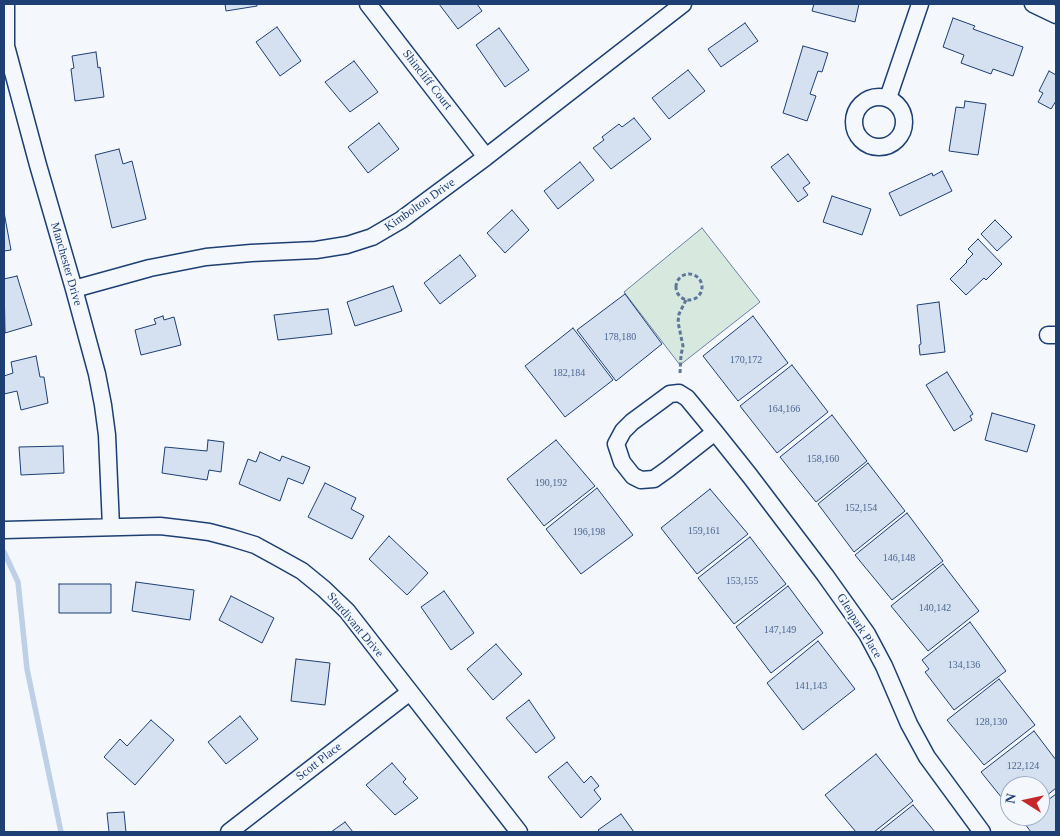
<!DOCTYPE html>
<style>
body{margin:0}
#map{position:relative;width:1060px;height:836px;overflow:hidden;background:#f4f7fb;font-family:"Times New Roman",serif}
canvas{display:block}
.frame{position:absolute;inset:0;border:5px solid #1d3f73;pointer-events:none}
.north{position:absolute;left:1000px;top:776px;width:50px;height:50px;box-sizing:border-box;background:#f4f7fb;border:1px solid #9eadc5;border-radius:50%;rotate:280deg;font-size:14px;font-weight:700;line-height:20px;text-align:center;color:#1d3f73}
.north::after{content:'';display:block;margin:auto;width:18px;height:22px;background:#c62828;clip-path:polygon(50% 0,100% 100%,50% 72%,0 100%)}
</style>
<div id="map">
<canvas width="1060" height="836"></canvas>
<div class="frame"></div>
<div class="north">N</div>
</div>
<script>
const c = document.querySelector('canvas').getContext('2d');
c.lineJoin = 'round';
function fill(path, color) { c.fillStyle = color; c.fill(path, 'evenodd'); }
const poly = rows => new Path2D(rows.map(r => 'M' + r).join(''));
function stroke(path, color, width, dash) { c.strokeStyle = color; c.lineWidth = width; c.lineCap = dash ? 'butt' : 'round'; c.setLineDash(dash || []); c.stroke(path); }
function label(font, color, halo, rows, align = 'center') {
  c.font = font + ' "Times New Roman",serif'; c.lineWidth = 4; c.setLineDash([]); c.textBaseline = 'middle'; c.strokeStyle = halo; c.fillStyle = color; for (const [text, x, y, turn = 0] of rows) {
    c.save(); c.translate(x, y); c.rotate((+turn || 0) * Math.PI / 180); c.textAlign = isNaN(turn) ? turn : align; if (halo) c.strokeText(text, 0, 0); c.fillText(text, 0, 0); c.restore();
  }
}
const green = poly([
 [702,228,760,302,680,365,624,292,702,228]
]);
fill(green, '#d7e8df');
stroke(green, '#687fa3', 1);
stroke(poly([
 [4,552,18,582,27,669,61,832]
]), '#bed0e5', 5.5);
const building = poly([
 [225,4,257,4,257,6,226,11,225,4],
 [439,4,477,4,482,11,458,29,439,4],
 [814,4,859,4,855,22,812,11,814,4],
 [953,18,975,26,973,29,1023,47,1013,76,993,69,991,74,961,63,964,55,943,47,953,18],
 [745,23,758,41,721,67,708,49,745,23],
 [277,27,301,61,280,76,256,42,277,27],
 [499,28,529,70,505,87,476,45,499,28],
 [803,46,828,53,822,72,818,71,810,94,816,96,807,121,783,113,803,46],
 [96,52,98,68,100,67,104,97,75,101,71,69,74,68,72,56,96,52],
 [354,61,378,92,350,112,325,82,354,61],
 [688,70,705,91,669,119,652,98,688,70],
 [1049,71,1056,75,1056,101,1051,109,1038,102,1043,93,1039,91,1049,71],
 [965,101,986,104,978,155,949,151,956,107,964,108,965,101],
 [634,118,651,139,611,169,593,148,604,140,602,137,619,124,622,127,634,118],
 [379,123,399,149,368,173,348,147,379,123],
 [119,149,123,164,132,161,146,219,112,228,95,155,119,149],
 [788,154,810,183,803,188,808,195,798,202,771,167,788,154],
 [580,162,594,180,558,209,544,191,580,162],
 [942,171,952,191,900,216,889,193,932,173,933,176,942,171],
 [832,196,871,209,862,235,823,222,832,196],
 [512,210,529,230,505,253,487,233,512,210],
 [4,212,11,250,4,251,4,212],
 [995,220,1012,237,997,251,981,234,995,220],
 [978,239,1002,264,986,280,984,278,966,295,950,279,967,262,966,261,973,254,968,249,978,239],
 [460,255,476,276,440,304,424,283,460,255],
 [17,276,32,325,5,333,4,279,17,276],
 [393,286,402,311,355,326,347,302,393,286],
 [625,294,662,344,616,381,577,330,625,294],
 [939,302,945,352,920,355,919,345,921,344,917,305,939,302],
 [328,309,332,334,278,340,274,315,328,309],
 [163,316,164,320,174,317,181,345,141,355,135,330,156,324,154,319,163,316],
 [753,316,788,363,738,401,703,356,753,316],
 [573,328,613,380,565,417,525,366,573,328],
 [36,356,40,377,44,377,48,403,21,410,17,391,4,394,4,376,13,373,11,362,36,356],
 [792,365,828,412,777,453,740,406,792,365],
 [947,372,973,414,970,416,972,420,954,431,926,385,947,372],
 [992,413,1035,425,1027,452,985,440,992,413],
 [832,415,867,461,816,502,780,457,832,415],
 [208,440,224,442,221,472,209,470,207,480,162,473,165,447,207,451,208,440],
 [556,440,595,486,544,526,507,479,556,440],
 [63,446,64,473,21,475,19,447,63,446],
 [260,452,280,461,282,456,310,467,303,484,288,478,280,501,239,484,248,459,256,462,260,452],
 [868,463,905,511,854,552,818,504,868,463],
 [325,483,356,498,351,509,364,516,352,539,308,517,325,483],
 [597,488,633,535,581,574,546,529,597,488],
 [710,489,748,534,697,574,661,528,710,489],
 [907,513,943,561,892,600,855,555,907,513],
 [389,536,428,573,407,595,369,559,389,536],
 [750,537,786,584,734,624,698,578,750,537],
 [943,564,979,611,928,651,891,606,943,564],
 [136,582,194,590,190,620,132,611,136,582],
 [59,584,111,584,111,613,59,613,59,584],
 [788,586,823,633,771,673,736,627,788,586],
 [444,591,474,633,451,650,421,607,444,591],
 [231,596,274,618,262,643,219,620,231,596],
 [970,622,1006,671,954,710,925,672,929,669,922,660,970,622],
 [818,641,855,689,803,730,767,683,818,641],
 [496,644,522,674,493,700,467,669,496,644],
 [296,659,330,663,325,705,291,701,296,659],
 [999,679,1035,725,984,765,947,720,999,679],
 [529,700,555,738,536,753,506,718,529,700],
 [240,716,258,739,226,764,208,742,240,716],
 [151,720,174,740,135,785,104,757,120,739,127,746,151,720],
 [1034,731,1056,760,1056,788,1040,801,1040,786,1010,786,1010,808,981,772,1034,731],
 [876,754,913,801,874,832,856,832,825,795,876,754],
 [567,762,584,783,591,776,599,786,594,790,601,799,581,818,548,777,567,762],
 [392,763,406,779,403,782,418,798,395,815,366,785,392,763],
 [1056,794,1056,832,1031,832,1022,820,1026,816,1040,816,1040,806,1056,794],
 [913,805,935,832,879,832,913,805],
 [124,812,126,832,109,832,107,813,124,812],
 [621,814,634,832,600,832,598,830,621,814],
 [345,822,353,832,331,832,345,822]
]);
fill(building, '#d5e0f0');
stroke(building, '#1d3f73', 1);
const minor = poly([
 [6,4,6,46,38,165,74,289,97,374,103,405,107,435,111,527],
 [368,4,486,157],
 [1033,4,1056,15],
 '854 122a25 25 0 1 1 50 0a25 25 0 1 1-50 0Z',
 [888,98,920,4],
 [74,289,150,268,206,257,251,253,316,250,347,245,372,237,401,220,486,157,683,4],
 [1048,335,1056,335],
 [715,432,668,469,654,479,641,480,633,476,622,462,616,444,623,431,632,422,670,394,679,393,687,398,715,432,750,476,825,575,867,634,884,666,909,724,927,757,982,832],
 [4,530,160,526,186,529,209,532,232,538,255,545,277,557,302,571,324,589,347,611,519,832],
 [229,832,410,692]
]);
stroke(minor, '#1d3f73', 19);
stroke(poly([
 '676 287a13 13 0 1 1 26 0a13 13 0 1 1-26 0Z',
 [680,373,681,355,683,346,678,322,679,314,686,300]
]), '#5e769c', 3, [4, 2.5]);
stroke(minor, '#f4f7fb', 16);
label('10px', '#4b6792', null, [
 ["178,180",620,337],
 ["170,172",746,360],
 ["182,184",569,373],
 ["164,166",784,409],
 ["158,160",823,459],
 ["190,192",551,483],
 ["152,154",861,508],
 ["159,161",704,531],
 ["196,198",589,532],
 ["146,148",899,558],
 ["153,155",742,581],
 ["140,142",935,608],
 ["147,149",780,630],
 ["134,136",964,665],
 ["141,143",811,686],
 ["128,130",991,722],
 ["122,124",1023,766]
]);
label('12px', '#1d3f73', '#f4f7fb', [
 ["Shincliff Court",427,80,52],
 ["Kimbolton Drive",420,205,-35],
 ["Manchester Drive",66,264,74],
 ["Sturdivant Drive",355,625,50],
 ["Glenpark Place",859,626,58],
 ["Scott Place",319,762,-38]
]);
</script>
